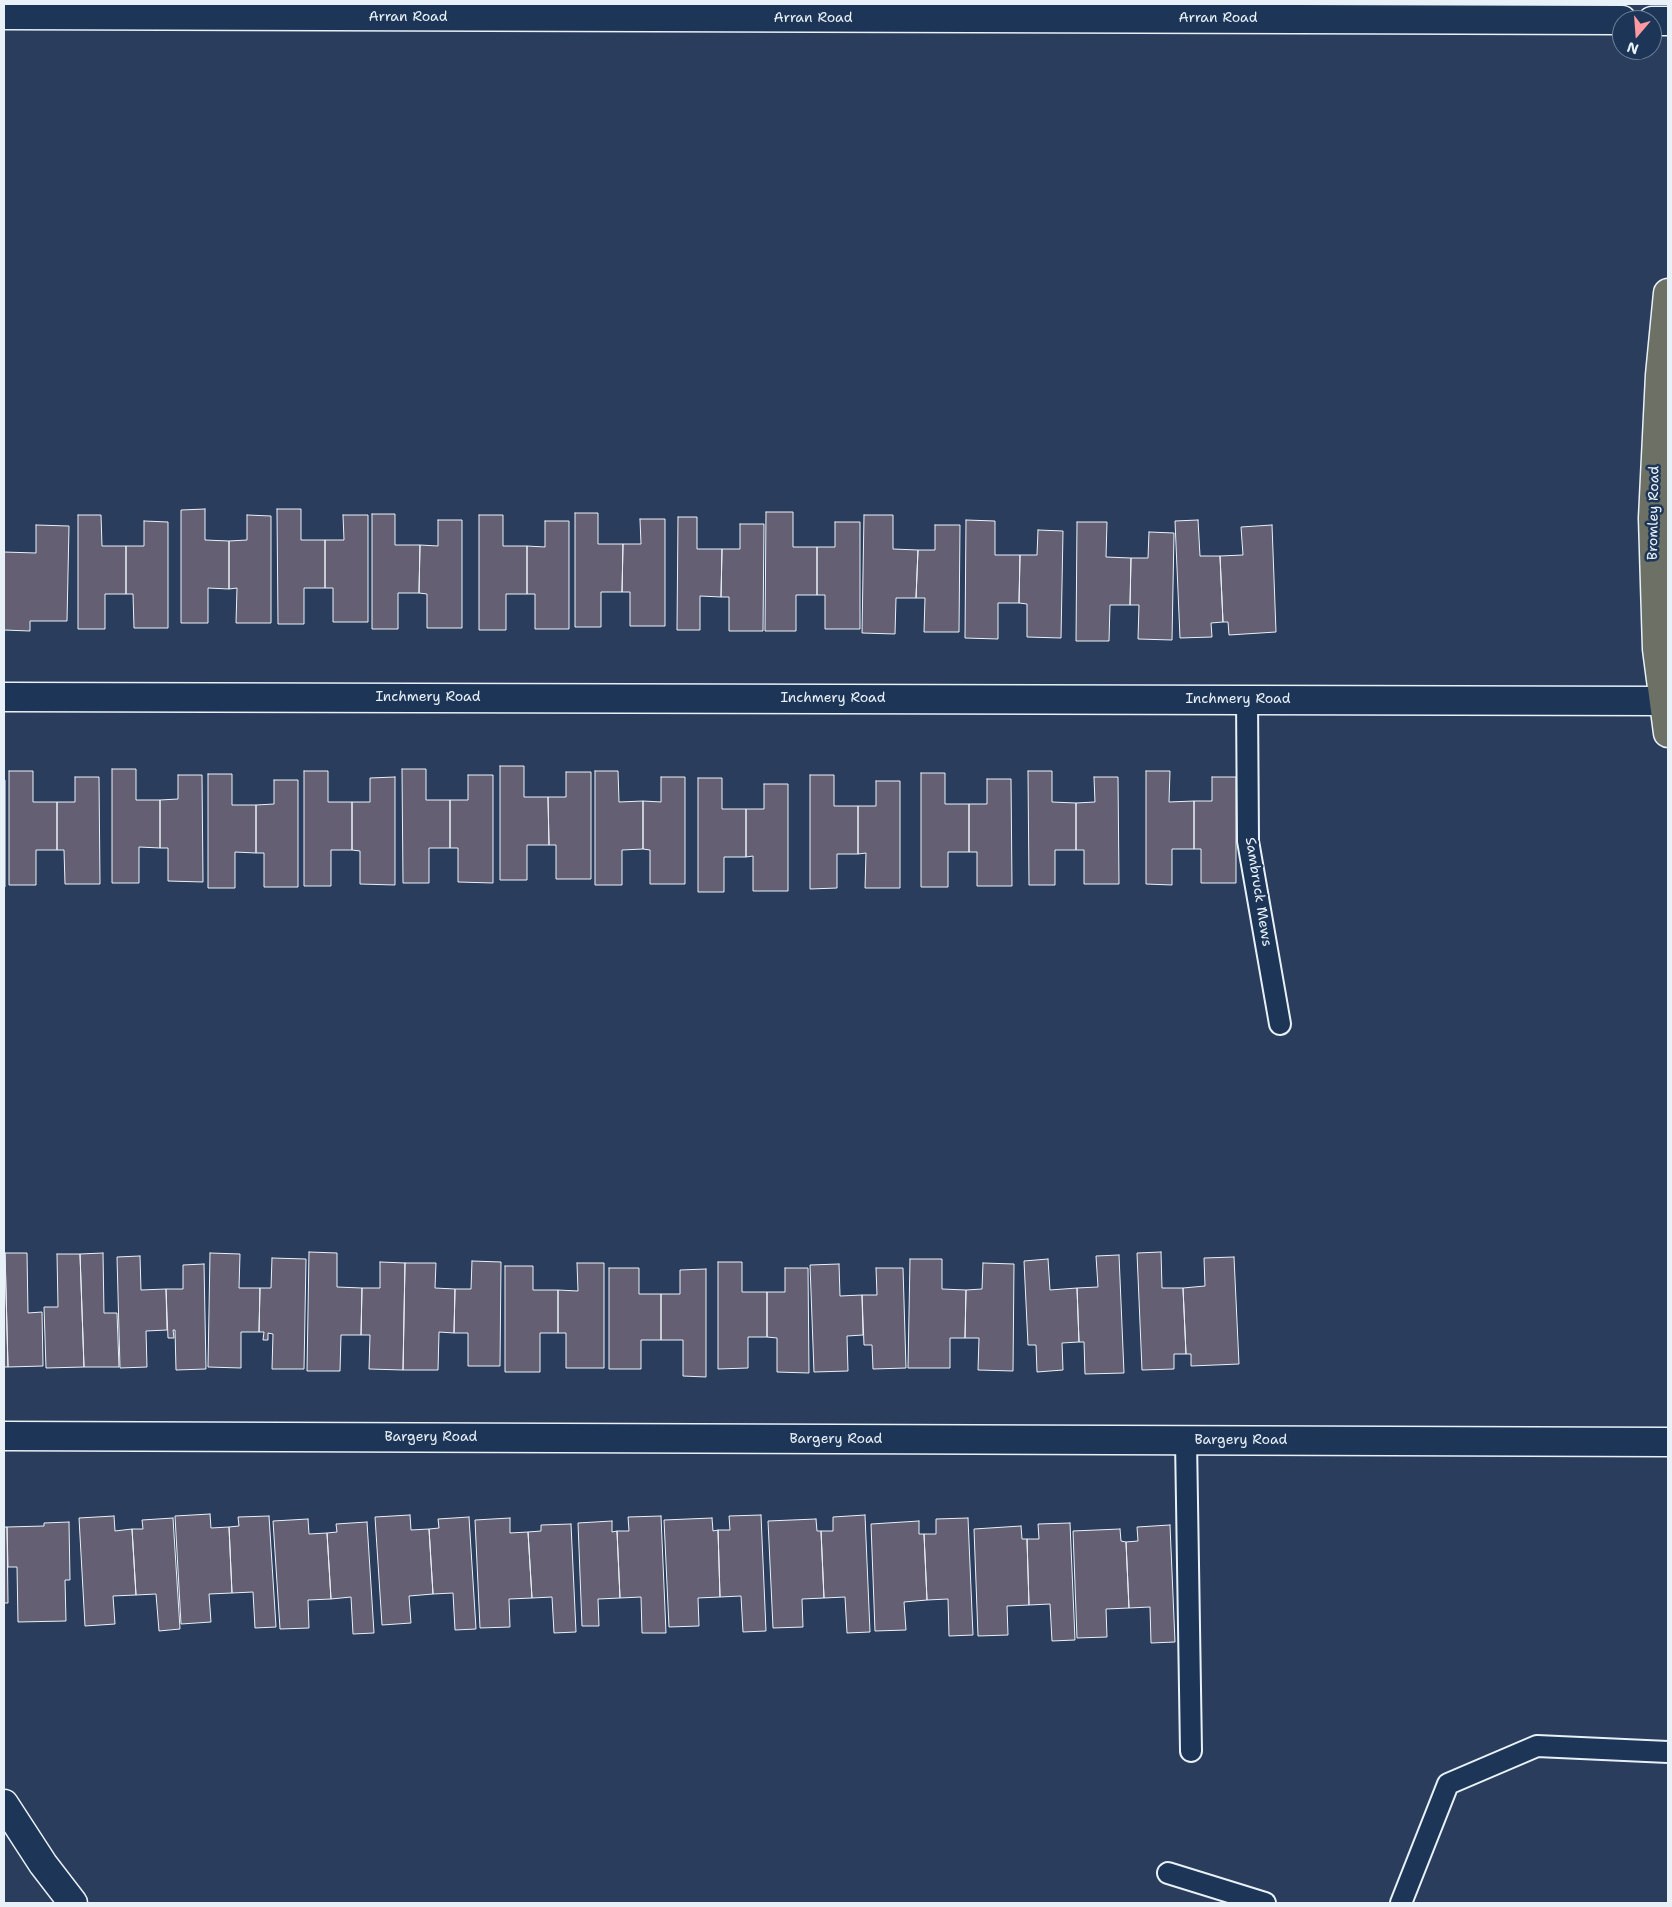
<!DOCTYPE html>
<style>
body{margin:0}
#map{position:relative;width:1672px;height:1907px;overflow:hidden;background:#2b3d5c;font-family:"Shantell Sans",sans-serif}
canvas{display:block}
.frame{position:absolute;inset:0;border:5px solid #e8f1f8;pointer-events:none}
.north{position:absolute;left:1612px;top:10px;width:50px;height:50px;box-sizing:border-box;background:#1d3557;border:1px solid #6e8097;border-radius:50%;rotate:198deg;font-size:14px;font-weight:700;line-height:20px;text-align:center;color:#e8f1f8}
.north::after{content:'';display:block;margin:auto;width:18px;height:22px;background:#ff9aa2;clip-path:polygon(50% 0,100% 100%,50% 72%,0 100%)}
</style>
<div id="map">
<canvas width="1672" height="1907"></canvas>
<div class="frame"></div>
<div class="north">N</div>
</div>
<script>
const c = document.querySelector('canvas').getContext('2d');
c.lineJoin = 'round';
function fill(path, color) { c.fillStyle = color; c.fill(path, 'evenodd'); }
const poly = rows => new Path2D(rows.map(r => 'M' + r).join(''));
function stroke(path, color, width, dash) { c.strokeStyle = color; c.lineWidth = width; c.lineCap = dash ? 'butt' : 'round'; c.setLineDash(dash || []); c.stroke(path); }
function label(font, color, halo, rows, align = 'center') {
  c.font = font + ' "Shantell Sans",sans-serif'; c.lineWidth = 5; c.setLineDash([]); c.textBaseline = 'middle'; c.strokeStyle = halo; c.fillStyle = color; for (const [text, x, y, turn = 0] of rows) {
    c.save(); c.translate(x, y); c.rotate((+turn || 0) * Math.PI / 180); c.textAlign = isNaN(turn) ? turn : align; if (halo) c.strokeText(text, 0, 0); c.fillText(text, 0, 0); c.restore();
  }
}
const building = poly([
 [205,509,205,540,229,541,229,589,208,588,208,623,181,623,181,510,205,509],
 [277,509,301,509,301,540,325,540,325,588,304,588,304,624,278,624,277,509],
 [766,512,793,512,793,547,817,547,817,595,796,595,796,631,765,631,766,512],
 [575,513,598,513,598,544,623,544,622,592,601,592,601,627,575,627,575,513],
 [372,514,395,514,395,545,420,545,419,593,398,593,398,629,372,629,372,514],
 [78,515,101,515,102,546,126,546,126,594,105,594,105,629,78,629,78,515],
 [247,515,271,516,271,623,236,623,237,588,229,589,229,541,247,540,247,515],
 [343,515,368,515,368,622,333,622,333,588,325,588,325,540,344,540,343,515],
 [479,515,503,515,503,546,527,546,527,594,506,594,506,630,479,630,479,515],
 [864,515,893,515,893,549,918,550,916,598,896,598,895,634,862,633,864,515],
 [678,517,697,517,697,549,722,549,721,597,700,596,700,630,677,630,678,517],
 [640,519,665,519,665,626,630,626,630,592,622,592,623,544,641,544,640,519],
 [438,520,462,520,462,628,427,628,427,594,419,593,420,545,438,546,438,520],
 [966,520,995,521,995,555,1020,555,1019,603,998,603,998,639,965,638,966,520],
 [1198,520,1200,556,1220,556,1223,622,1211,623,1212,637,1180,638,1175,521,1198,520],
 [144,521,168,522,168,628,134,628,133,594,126,594,126,546,144,546,144,521],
 [545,521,569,521,569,629,535,629,535,594,527,594,527,546,545,547,545,521],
 [835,522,860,522,860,629,825,629,825,595,817,595,817,547,835,547,835,522],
 [1077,522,1107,522,1106,557,1131,558,1130,605,1110,605,1109,641,1076,641,1077,522],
 [740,524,764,524,763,631,729,631,729,597,721,597,722,549,740,549,740,524],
 [36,525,69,526,67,621,30,621,30,631,4,630,4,552,36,553,36,525],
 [935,525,960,525,959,632,924,632,925,598,916,598,918,550,935,550,935,525],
 [1272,525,1276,632,1229,635,1228,622,1223,622,1220,556,1243,555,1241,527,1272,525],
 [1038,530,1063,531,1061,638,1027,637,1027,604,1019,603,1020,555,1037,555,1038,530],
 [1149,532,1174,533,1172,640,1138,639,1139,605,1130,605,1131,558,1148,558,1149,532],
 [500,766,524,766,524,797,548,797,549,845,527,845,527,880,500,880,500,766],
 [112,769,136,769,136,800,160,800,160,848,139,847,139,883,112,883,112,769],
 [402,769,426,769,426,800,450,800,450,848,429,848,429,883,403,883,402,769],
 [9,771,33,771,33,802,57,802,57,850,36,850,36,885,9,885,9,771],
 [304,771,328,771,328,802,352,802,352,850,331,850,331,886,304,886,304,771],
 [595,771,618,771,619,802,643,801,643,849,622,850,622,885,595,885,595,771],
 [1028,771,1052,771,1052,802,1076,803,1076,850,1055,850,1055,885,1029,885,1028,771],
 [1146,771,1170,771,1169,802,1194,801,1194,849,1172,849,1172,885,1146,884,1146,771],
 [566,772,591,772,591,879,556,879,556,845,549,845,548,797,566,797,566,772],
 [921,773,945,773,945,804,969,804,969,852,948,852,948,887,921,887,921,773],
 [208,774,232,774,232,805,256,805,256,853,235,852,235,888,208,888,208,774],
 [178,775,202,775,203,882,168,881,168,848,160,848,160,800,178,799,178,775],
 [468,775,493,775,493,883,458,882,458,848,450,848,450,800,468,800,468,775],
 [810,775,834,775,834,806,858,806,858,854,837,854,837,888,810,889,810,775],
 [75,777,99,777,100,884,65,884,64,850,57,850,57,802,75,802,75,777],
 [395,777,395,885,360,884,360,851,352,850,352,802,370,802,370,778,395,777],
 [661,777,685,777,685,884,650,884,650,850,643,849,643,801,661,802,661,777],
 [1094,777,1118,777,1119,884,1084,884,1084,850,1076,850,1076,803,1095,802,1094,777],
 [1212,777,1236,777,1236,883,1201,883,1201,849,1194,849,1194,801,1212,801,1212,777],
 [698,778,722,778,722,809,746,809,746,857,724,857,724,892,698,892,698,778],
 [987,779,1011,779,1012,886,977,886,977,852,969,852,969,804,987,804,987,779],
 [4,780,5,780,5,887,4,887,4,780],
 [274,780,298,780,298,887,264,887,264,853,256,853,256,805,274,804,274,780],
 [876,781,900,781,900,888,865,888,866,853,858,854,858,806,876,806,876,781],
 [764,784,788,784,788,891,753,891,753,856,746,857,746,809,764,809,764,784],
 [309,1252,337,1253,337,1287,362,1288,361,1335,341,1335,340,1371,307,1371,309,1252],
 [1161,1252,1162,1288,1183,1288,1186,1354,1174,1354,1174,1369,1142,1370,1137,1253,1161,1252],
 [4,1253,5,1253,8,1367,4,1367,4,1253],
 [5,1253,27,1253,28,1313,42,1312,43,1366,8,1367,5,1253],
 [103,1253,104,1313,117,1313,119,1367,84,1367,80,1254,103,1253],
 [210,1253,240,1254,239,1288,260,1288,259,1332,241,1332,241,1368,208,1367,210,1253],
 [57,1254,80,1254,84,1367,46,1368,44,1307,58,1307,57,1254],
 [1119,1255,1124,1373,1085,1374,1084,1342,1079,1342,1077,1288,1098,1287,1096,1256,1119,1255],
 [140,1256,141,1290,166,1289,167,1330,146,1331,147,1367,120,1368,117,1257,140,1256],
 [1234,1257,1239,1364,1191,1366,1191,1354,1186,1354,1183,1288,1205,1286,1204,1258,1234,1257],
 [272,1258,306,1259,304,1369,272,1369,273,1334,268,1333,268,1340,263,1340,264,1332,259,1332,260,1288,271,1288,272,1258],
 [910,1259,942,1259,942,1289,966,1290,965,1338,950,1338,950,1368,908,1368,910,1259],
 [1048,1259,1050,1290,1077,1288,1079,1342,1062,1343,1063,1370,1037,1372,1036,1345,1028,1345,1024,1261,1048,1259],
 [472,1261,501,1262,500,1366,468,1366,468,1333,454,1333,455,1289,471,1289,472,1261],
 [380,1262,405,1263,403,1370,369,1369,370,1335,361,1335,362,1288,380,1288,380,1262],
 [718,1262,742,1262,742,1292,767,1292,767,1337,748,1337,748,1368,718,1369,718,1262],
 [405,1263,436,1263,435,1288,455,1289,454,1333,439,1332,438,1370,403,1370,405,1263],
 [577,1263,604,1263,604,1368,566,1368,566,1333,558,1333,558,1290,578,1291,577,1263],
 [983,1263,1014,1264,1013,1371,978,1370,979,1338,965,1338,966,1290,982,1289,983,1263],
 [204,1264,206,1369,176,1370,175,1330,173,1330,174,1338,168,1338,166,1289,183,1289,183,1265,204,1264],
 [839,1264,840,1296,862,1295,863,1335,847,1336,848,1371,814,1372,810,1265,839,1264],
 [505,1266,533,1266,533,1290,558,1290,558,1333,540,1333,540,1372,505,1372,505,1266],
 [609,1268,639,1268,639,1294,661,1294,661,1340,641,1340,641,1369,609,1369,609,1268],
 [785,1268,808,1268,809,1373,777,1372,777,1338,767,1337,767,1292,785,1292,785,1268],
 [876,1268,903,1268,906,1368,873,1369,872,1345,864,1345,862,1295,877,1295,876,1268],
 [706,1269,706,1377,683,1376,683,1340,661,1340,661,1294,680,1294,680,1270,706,1269],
 [210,1514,211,1528,229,1527,232,1593,209,1594,211,1622,181,1624,175,1516,210,1514],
 [410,1515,411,1530,429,1529,433,1594,409,1596,411,1623,382,1625,375,1517,410,1515],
 [761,1515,766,1631,743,1632,741,1596,720,1597,718,1530,730,1530,729,1516,761,1515],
 [865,1515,870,1632,847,1633,845,1597,824,1598,821,1531,833,1531,833,1517,865,1515],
 [114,1516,115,1531,132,1529,136,1595,113,1596,115,1624,85,1626,79,1518,114,1516],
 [269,1516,276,1627,255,1628,253,1592,232,1593,229,1527,239,1526,238,1517,269,1516],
 [661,1516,666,1633,642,1633,641,1597,620,1598,617,1531,629,1531,628,1517,661,1516],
 [469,1517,476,1629,455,1630,453,1593,433,1594,429,1529,439,1528,438,1519,469,1517],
 [173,1518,180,1629,159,1631,156,1594,136,1595,132,1529,143,1529,142,1520,173,1518],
 [510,1518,510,1533,528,1532,532,1598,509,1599,510,1627,480,1628,475,1520,510,1518],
 [712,1518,713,1531,718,1530,720,1597,698,1598,699,1626,669,1627,664,1520,712,1518],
 [968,1518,973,1635,949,1636,948,1599,927,1600,924,1534,936,1534,936,1519,968,1518],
 [308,1519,309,1534,327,1533,331,1599,308,1600,309,1628,280,1629,273,1521,308,1519],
 [816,1519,817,1531,821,1531,824,1598,802,1599,803,1627,773,1628,768,1521,816,1519],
 [612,1521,612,1532,617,1531,620,1598,598,1599,599,1626,582,1626,578,1523,612,1521],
 [919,1521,919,1534,924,1534,927,1600,904,1602,906,1630,875,1631,871,1524,919,1521],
 [69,1522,70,1580,65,1580,66,1621,18,1622,17,1567,8,1567,7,1527,44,1526,44,1523,69,1522],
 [367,1522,374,1633,353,1634,351,1597,331,1599,327,1533,337,1532,336,1524,367,1522],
 [1070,1523,1075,1640,1052,1641,1050,1604,1029,1605,1027,1539,1039,1539,1038,1524,1070,1523],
 [571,1524,576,1632,554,1633,552,1597,532,1598,528,1532,541,1531,541,1525,571,1524],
 [1170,1525,1175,1642,1151,1643,1150,1607,1129,1608,1126,1542,1138,1541,1137,1527,1170,1525],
 [1021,1526,1022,1539,1027,1539,1029,1605,1007,1606,1008,1635,978,1636,974,1529,1021,1526],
 [4,1527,7,1527,8,1603,4,1603,4,1527],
 [1120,1529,1121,1541,1126,1542,1129,1608,1106,1609,1107,1637,1077,1638,1073,1531,1120,1529]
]);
fill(building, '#645f72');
stroke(building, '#e8f1f8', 1);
const lane = poly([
 [1247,699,1248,841,1280,1024],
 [1186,1440,1191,1751],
 [1168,1873,1265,1903],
 [1401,1903,1448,1784,1537,1746,1668,1752]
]);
const street = poly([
 [4,15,1622,20],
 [1652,21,1668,21],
 [4,697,1663,701],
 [4,1436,1668,1442],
 [4,1804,43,1864,73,1903]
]);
const highway = poly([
 [1668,293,1660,375,1653,518,1657,649,1668,733]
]);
stroke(lane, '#e8f1f8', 24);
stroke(street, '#e8f1f8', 31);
stroke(highway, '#e8f1f8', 31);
stroke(lane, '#1d3557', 20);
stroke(street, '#1d3557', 28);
stroke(highway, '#6c7065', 28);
label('14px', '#e8f1f8', '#1d3557', [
 ["Arran Road",408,17],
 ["Arran Road",813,18],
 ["Arran Road",1218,18],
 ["Bromley Road",1654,513,-89],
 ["Inchmery Road",428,697],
 ["Inchmery Road",833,698],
 ["Inchmery Road",1238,699],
 ["Sambruck Mews",1258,892,81],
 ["Bargery Road",431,1437],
 ["Bargery Road",836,1439],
 ["Bargery Road",1241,1440]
]);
</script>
